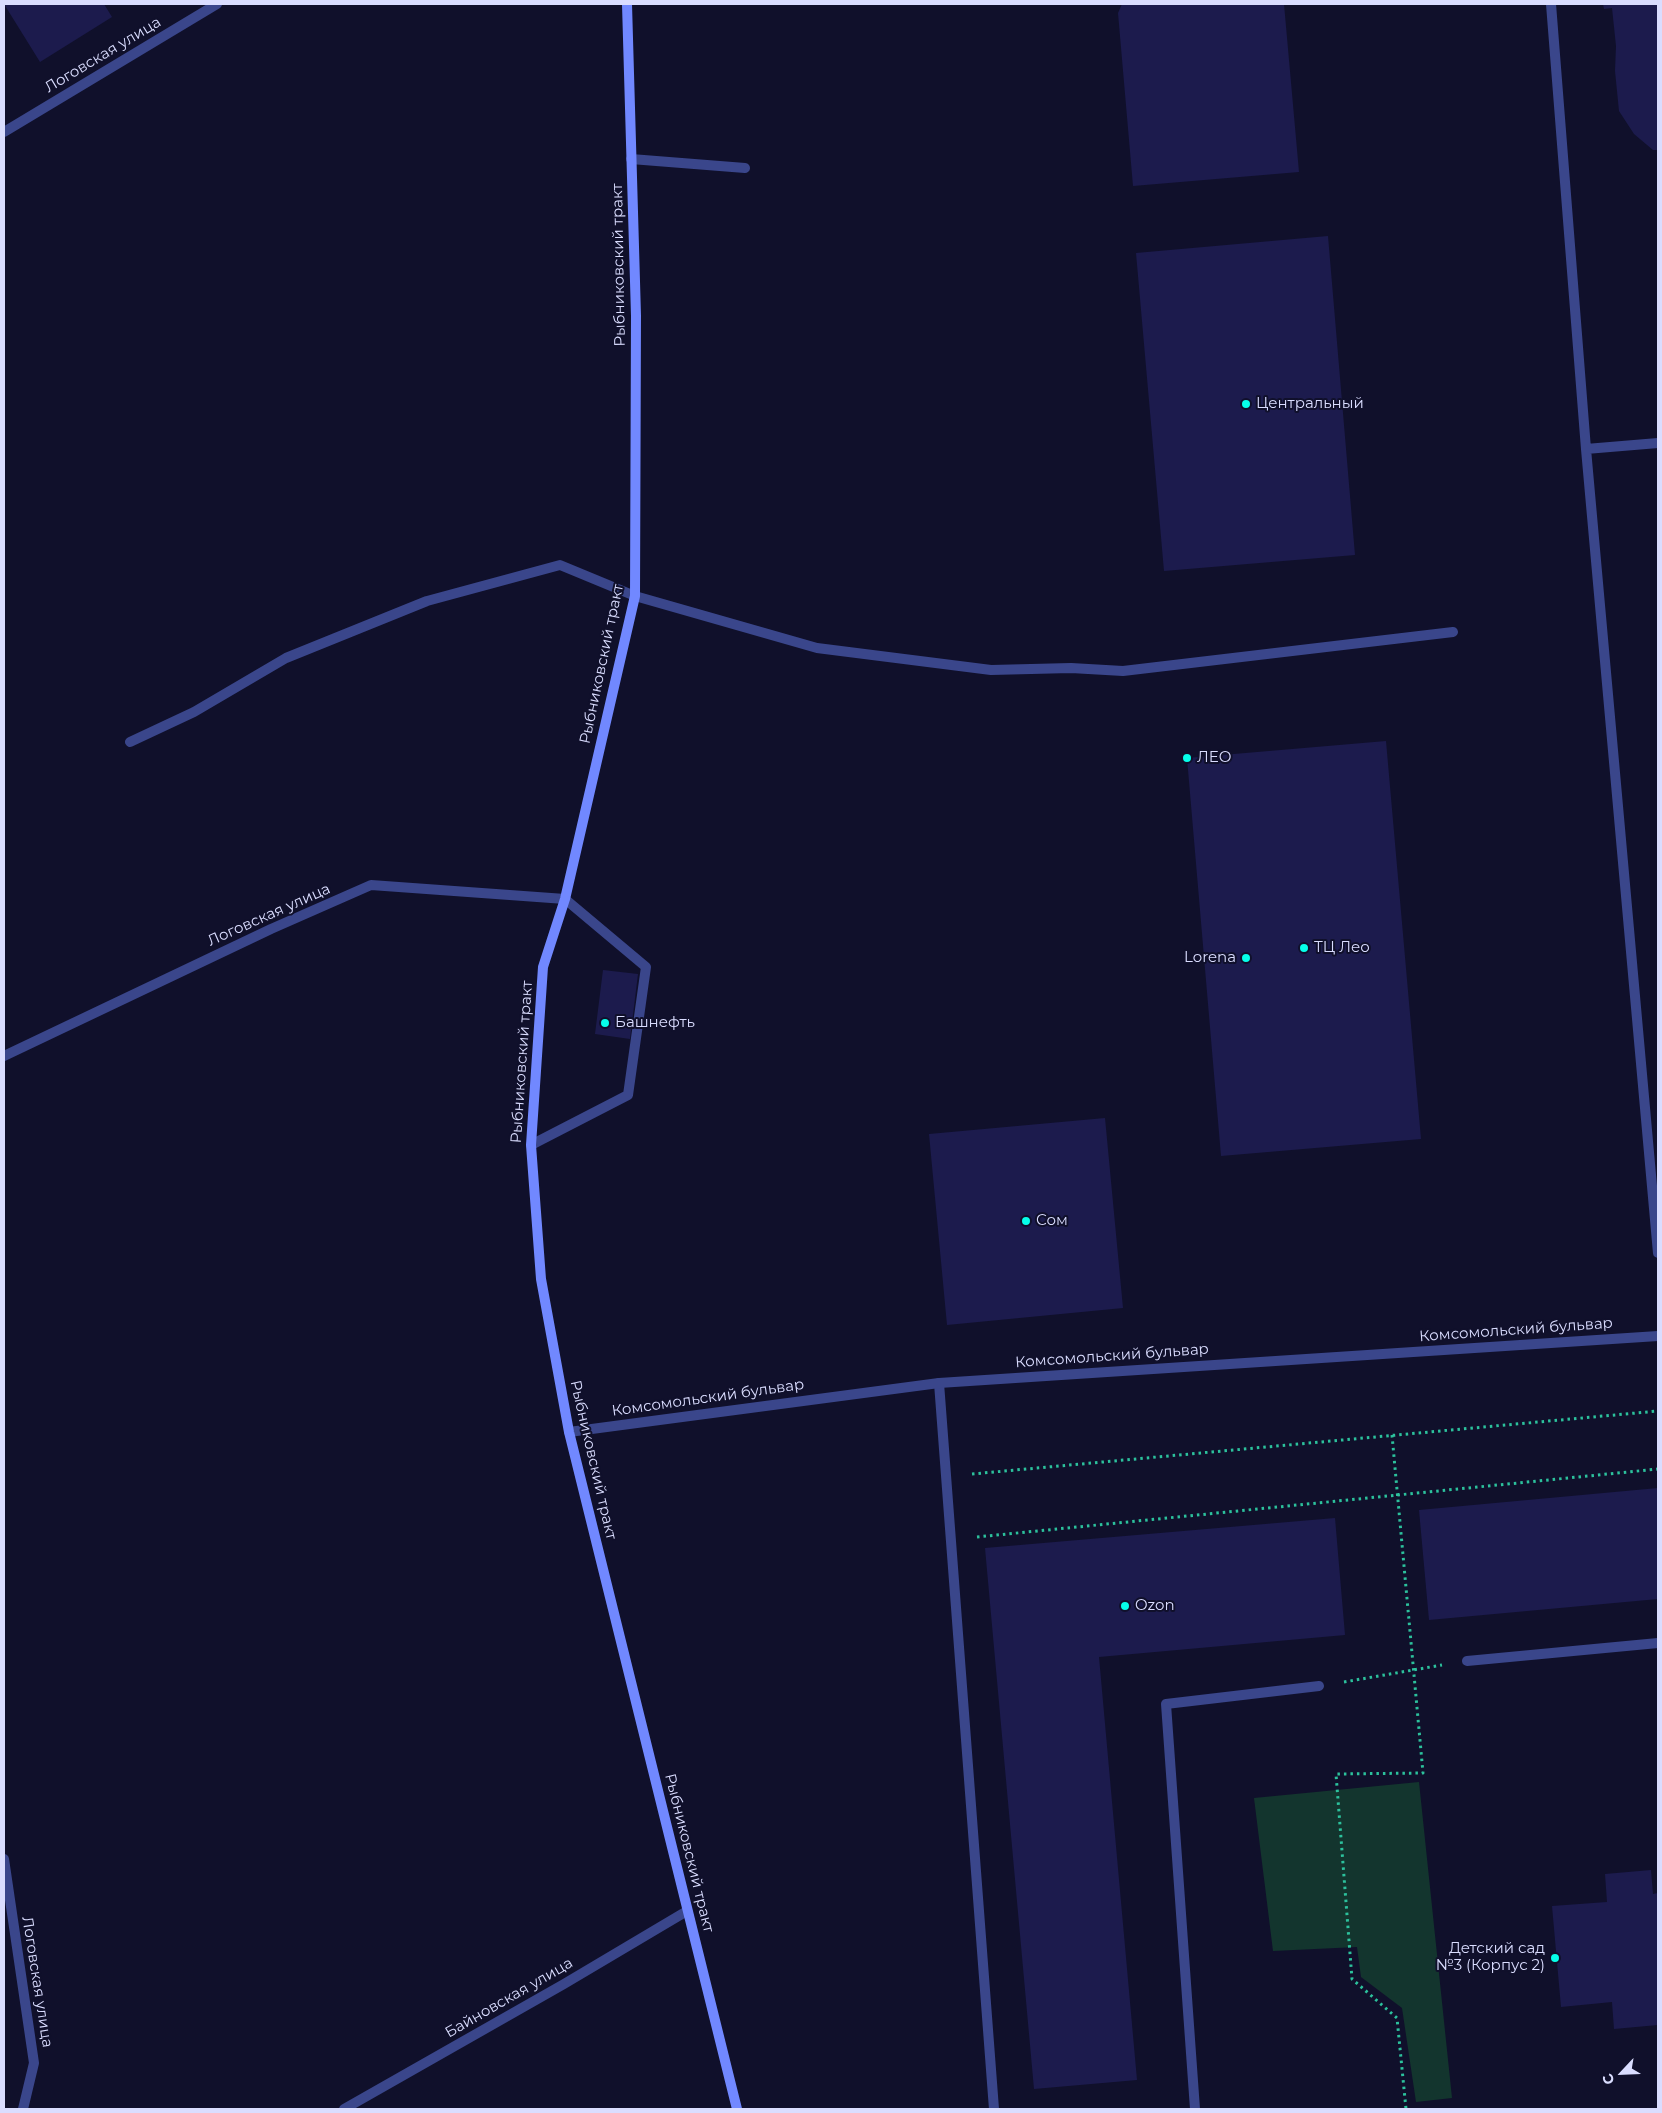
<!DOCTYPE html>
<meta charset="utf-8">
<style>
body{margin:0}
#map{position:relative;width:1662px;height:2113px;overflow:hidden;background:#10102b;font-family:Montserrat,sans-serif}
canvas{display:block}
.frame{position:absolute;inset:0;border:5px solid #daddff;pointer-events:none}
.north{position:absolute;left:1597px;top:2048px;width:50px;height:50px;-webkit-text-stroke:4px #10102b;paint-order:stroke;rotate:245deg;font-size:14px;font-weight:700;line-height:20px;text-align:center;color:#daddff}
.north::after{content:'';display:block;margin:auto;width:18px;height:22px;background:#daddff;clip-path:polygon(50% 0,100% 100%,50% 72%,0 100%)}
</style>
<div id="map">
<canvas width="1662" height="2113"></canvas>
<div class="frame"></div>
<div class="north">С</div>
</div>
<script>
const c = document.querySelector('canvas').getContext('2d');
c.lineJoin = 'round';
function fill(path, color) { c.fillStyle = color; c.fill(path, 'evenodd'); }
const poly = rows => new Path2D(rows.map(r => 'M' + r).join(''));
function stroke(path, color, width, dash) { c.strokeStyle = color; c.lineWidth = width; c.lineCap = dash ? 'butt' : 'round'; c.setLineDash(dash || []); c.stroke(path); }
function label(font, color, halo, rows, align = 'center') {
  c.font = font + ' Montserrat,sans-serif'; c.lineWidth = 4; c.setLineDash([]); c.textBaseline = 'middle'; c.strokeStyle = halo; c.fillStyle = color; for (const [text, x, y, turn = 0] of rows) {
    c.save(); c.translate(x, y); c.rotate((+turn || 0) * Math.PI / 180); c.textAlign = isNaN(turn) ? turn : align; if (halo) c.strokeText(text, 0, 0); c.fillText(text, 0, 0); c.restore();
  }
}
fill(poly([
 [1419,1782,1452,2098,1416,2102,1402,2008,1361,1977,1357,1947,1273,1951,1254,1798]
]), '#13352e');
fill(poly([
 [4,4,104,4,112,17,40,62],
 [1122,4,1284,4,1299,172,1133,186,1118,13],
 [1603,4,1658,4,1658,150,1653,150,1634,134,1619,111,1615,71,1616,46,1612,8,1604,9],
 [1328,236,1355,555,1164,571,1136,253],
 [1386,741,1421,1139,1221,1156,1187,758],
 [603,970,638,974,630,1039,595,1034],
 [1105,1118,1123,1308,947,1325,929,1134],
 [1658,1488,1658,1599,1429,1620,1419,1510],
 [1335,1518,1345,1635,1099,1657,1137,2080,1034,2089,985,1548],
 [1651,1870,1653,1894,1658,1893,1658,2025,1614,2029,1612,2002,1561,2007,1552,1906,1607,1902,1605,1874]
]), '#1c1b4d');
stroke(poly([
 [1392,1435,1423,1773,1336,1774,1352,1979,1397,2018,1406,2109],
 [972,1474,1658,1411],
 [977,1537,1658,1469],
 [1344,1682,1442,1665]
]), '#2cc19c', 3, [2.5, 4]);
stroke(poly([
 [1551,4,1586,449,1658,1253],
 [631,159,745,168],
 [1586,449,1658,443],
 [130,742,194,712,286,658,427,601,560,565,635,596,817,648,991,670,1071,668,1123,671,1453,632],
 [531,1145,628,1095,646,967,565,899],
 [939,1383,994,2109],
 [1467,1661,1658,1643],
 [1195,2109,1166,1704,1319,1686]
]), '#3a468b', 10);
stroke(poly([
 [4,132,217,4],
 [4,1056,271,929,371,885,565,899],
 [569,1432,939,1383,1658,1336],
 [4,1859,34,2063,23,2109],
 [344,2109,564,1984,687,1911]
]), '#3a468b', 10);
stroke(poly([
 [627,4,636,316,635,596,565,899,543,967,531,1145,541,1279,569,1432,737,2109]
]), '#7188ff', 10);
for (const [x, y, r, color] of [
 [1246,404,5,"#06ffea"],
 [1187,758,5,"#06ffea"],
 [1304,948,5,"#06ffea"],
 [1246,958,5,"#06ffea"],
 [605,1023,5,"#06ffea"],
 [1026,1221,5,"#06ffea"],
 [1125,1606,5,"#06ffea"],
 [1555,1958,5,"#06ffea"]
]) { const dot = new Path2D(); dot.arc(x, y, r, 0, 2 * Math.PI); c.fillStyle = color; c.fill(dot); stroke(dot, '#10102b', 2); }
label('15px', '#daddff', '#10102b', [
 ["Логовская улица",103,55,-31],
 ["Рыбниковский тракт",619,265,-91],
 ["Рыбниковский тракт",602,664,-78],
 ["Логовская улица",269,915,-24],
 ["Рыбниковский тракт",522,1062,-86],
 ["Комсомольский бульвар",1516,1330,-4],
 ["Комсомольский бульвар",1112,1356,-4],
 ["Комсомольский бульвар",708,1398,-8],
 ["Рыбниковский тракт",593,1460,77],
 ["Рыбниковский тракт",689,1853,76],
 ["Логовская улица",37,1982,81],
 ["Байновская улица",509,1998,-30]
]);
label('15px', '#daddff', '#10102b', [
 ["Центральный",1256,404],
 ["ЛЕО",1197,758],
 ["ТЦ Лео",1314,948],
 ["Lorena",1236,958,"right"],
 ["Башнефть",615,1023],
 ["Сом",1036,1221],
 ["Ozon",1135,1606],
 ["Детский сад",1545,1949,"right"],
 ["№3 (Корпус 2)",1545,1966,"right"]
], 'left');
</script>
